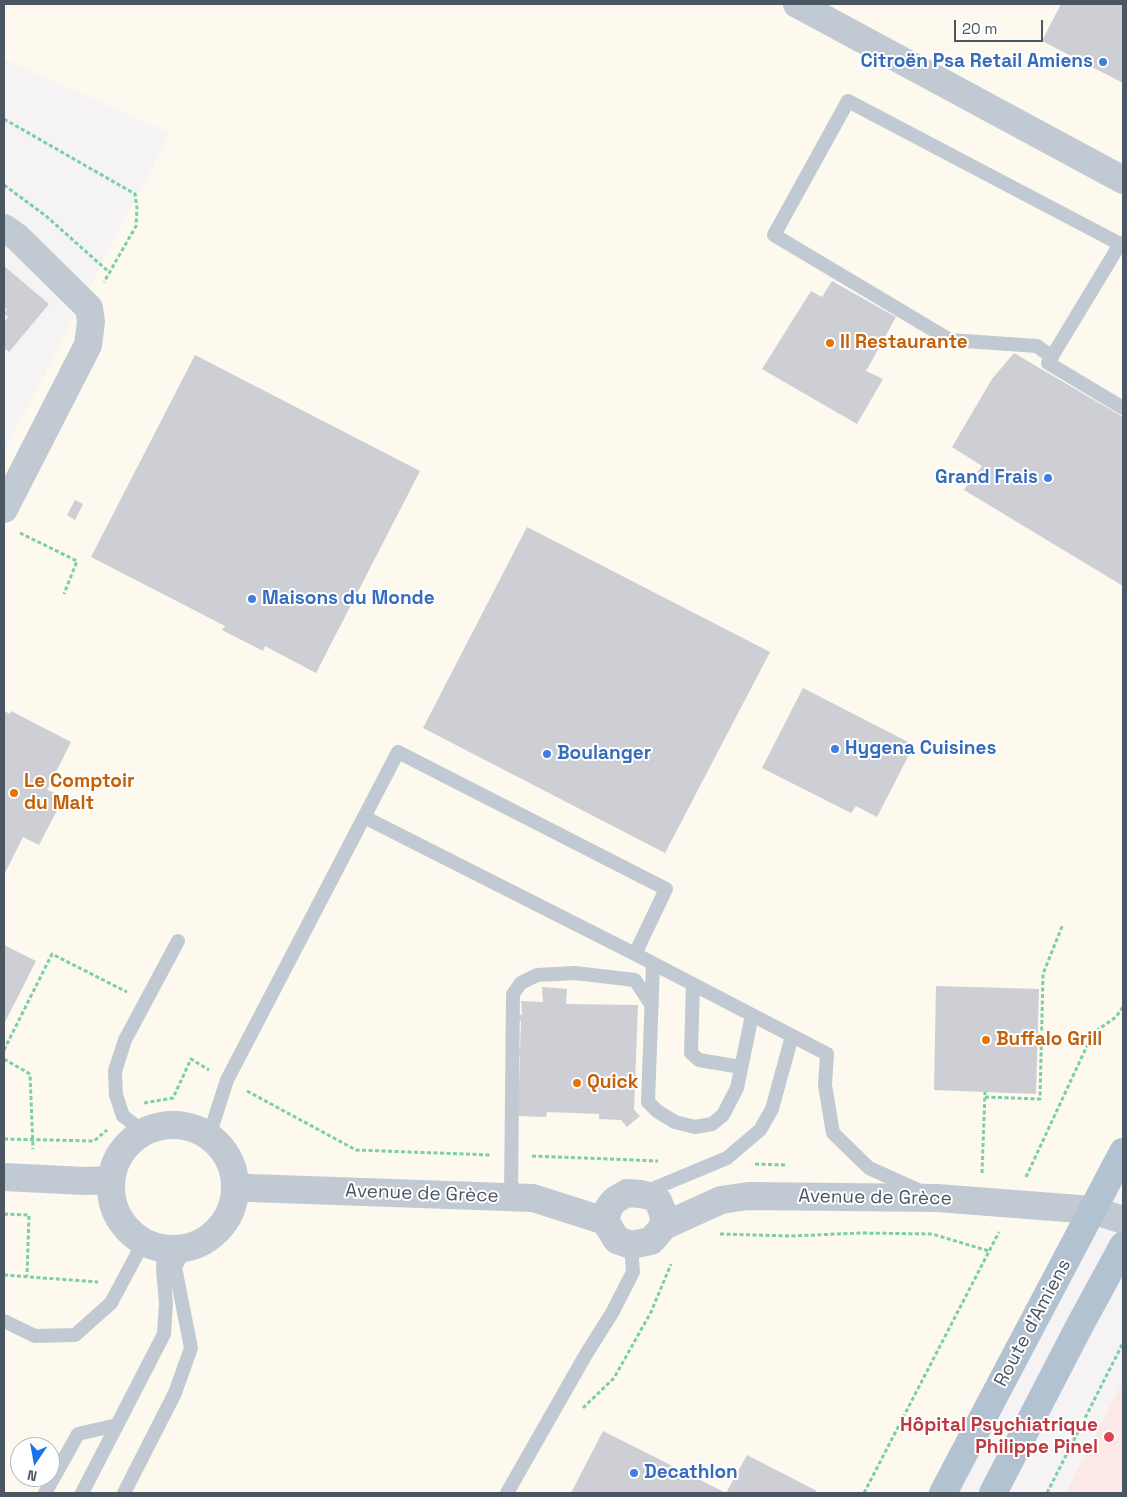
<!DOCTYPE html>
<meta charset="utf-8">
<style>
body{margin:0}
#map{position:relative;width:1127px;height:1497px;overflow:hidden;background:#f5f3f3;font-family:"Space Grotesk",sans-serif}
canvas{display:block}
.frame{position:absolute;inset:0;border:5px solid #4a5661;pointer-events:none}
.north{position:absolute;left:10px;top:1437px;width:50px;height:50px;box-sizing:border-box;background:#fff;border:1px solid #b7bbc0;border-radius:50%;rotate:192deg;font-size:14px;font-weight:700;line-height:20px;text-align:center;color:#4a5661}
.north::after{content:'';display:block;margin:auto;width:18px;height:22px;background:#1a73e8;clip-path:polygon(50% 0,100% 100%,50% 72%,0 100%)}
.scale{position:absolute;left:954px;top:20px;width:89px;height:22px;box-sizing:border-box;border:2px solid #4a5661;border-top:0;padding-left:6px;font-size:15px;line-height:18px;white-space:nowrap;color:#4a5661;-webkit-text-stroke:4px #fff;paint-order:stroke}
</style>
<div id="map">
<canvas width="1127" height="1497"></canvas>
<div class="frame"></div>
<div class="north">N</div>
<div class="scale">20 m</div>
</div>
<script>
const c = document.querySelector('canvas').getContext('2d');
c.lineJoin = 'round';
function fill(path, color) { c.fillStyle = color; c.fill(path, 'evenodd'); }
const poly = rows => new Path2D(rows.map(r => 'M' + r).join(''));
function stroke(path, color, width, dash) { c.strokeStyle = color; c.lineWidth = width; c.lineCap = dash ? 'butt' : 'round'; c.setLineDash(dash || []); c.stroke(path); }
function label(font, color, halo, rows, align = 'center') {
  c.font = font + ' "Space Grotesk",sans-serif'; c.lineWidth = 4; c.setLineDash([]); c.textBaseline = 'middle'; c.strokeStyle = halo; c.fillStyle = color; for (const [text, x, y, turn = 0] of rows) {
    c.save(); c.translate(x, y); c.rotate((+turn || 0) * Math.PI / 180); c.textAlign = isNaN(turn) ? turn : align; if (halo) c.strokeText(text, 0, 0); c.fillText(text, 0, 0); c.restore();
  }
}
fill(poly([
 [4,4,1123,4,1123,1182,953,1493,4,1493,4,452,170,133,4,59],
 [20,1447,50,1447,50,1477,20,1477]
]), '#fdf9ef');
fill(poly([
 [1123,1381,1123,1493,1066,1493]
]), '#fce8e6');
fill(poly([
 [1061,4,1123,4,1123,83,1042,41],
 [4,266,49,304,9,352,4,348,4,322,8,317,4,313,7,310,4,307],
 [832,281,896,317,866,371,883,379,857,424,762,369,811,291,822,297],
 [1014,353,1123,417,1123,586,964,490,982,466,952,447,992,379],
 [195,355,420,471,316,673,265,646,263,651,222,630,225,626,91,557],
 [75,500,83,504,75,520,67,515],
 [527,527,770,652,665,853,423,728],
 [803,688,914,745,877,817,856,806,851,813,762,768],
 [4,711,10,714,11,711,71,742,47,790,53,792,63,799,39,845,23,837,4,875],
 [4,945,36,961,4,1024],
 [936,986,1039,989,1036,1094,934,1090],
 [542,987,567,989,566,1004,638,1005,634,1110,640,1116,627,1127,621,1120,599,1119,599,1114,547,1112,546,1117,518,1116,520,1056,516,1055,517,1050,520,1049,521,1021,518,1021,519,1014,522,1015,521,1001,543,1002],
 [603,1431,726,1493,747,1455,817,1491,815,1493,571,1493]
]), '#cdcfd5');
stroke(poly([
 [4,119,135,194,137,208,136,226,104,282],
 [4,185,46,216,110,273],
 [20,533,77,561,64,594],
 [4,1050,52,954,127,992],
 [4,1059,30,1074,33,1149],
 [247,1091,356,1150,491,1155],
 [985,1097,1040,1099,1043,974,1063,924],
 [144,1103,173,1098,191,1059,209,1070],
 [4,1139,94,1141,107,1130],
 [532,1156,658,1161],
 [755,1164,786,1165],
 [982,1173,985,1092],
 [1026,1177,1093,1033,1116,1017,1123,1007],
 [4,1214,29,1215,27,1276],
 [720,1234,791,1236,860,1233,932,1234,989,1251],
 [4,1275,98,1282],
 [583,1408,614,1378,651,1312,671,1264],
 [864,1493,999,1232],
 [1047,1493,1123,1343]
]), '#7ad0a6', 3, [4, 2.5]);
stroke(poly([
 [1123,246,1120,244,1048,363,1123,408],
 [1052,357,1037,346,950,340,774,235,848,101,1120,244,1123,243],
 [364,817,635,954,827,1054,825,1085,833,1133,869,1168,920,1191],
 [653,964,648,1102,657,1111,675,1122,695,1127,712,1124,723,1115,737,1088,752,1015],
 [693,984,691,1053,699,1060,741,1067],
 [143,1131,123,1116,116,1095,115,1071,125,1040,178,941],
 [209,1136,227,1080,398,752,666,889,635,954],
 [643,1193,727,1158,760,1130,772,1109,792,1036],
 [511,1197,513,994,521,983,537,975,575,973,635,980,652,1006],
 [4,1321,35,1336,75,1335,111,1303,143,1243],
 [45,1493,78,1434,117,1425],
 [82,1493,164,1334,166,1303,163,1270,164,1249],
 [124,1493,175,1393,191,1348,175,1267,185,1249],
 [507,1493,585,1356,612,1313,633,1272,631,1245]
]), '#c1cad2', 14);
stroke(poly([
 [797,4,1123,180],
 [4,228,18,238,89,308,91,322,88,345,4,509],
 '111 1187a62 62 0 1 1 124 0a62 62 0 1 1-124 0Z',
 [4,1177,85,1181,110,1180],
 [236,1187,251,1188,533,1198,605,1221],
 [627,1193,641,1194,653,1197,658,1201,663,1213,664,1226,651,1241,631,1245,617,1240,605,1221,609,1207,615,1200,627,1193],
 [664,1226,721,1200,748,1196,937,1198,1092,1210,1123,1220]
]), '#c1cad2', 28);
stroke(poly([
 [943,1493,1123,1152],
 [993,1493,1080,1325,1123,1246]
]), '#b3c2d1', 28);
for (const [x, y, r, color] of [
 [1103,62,5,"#3f7fe0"],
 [830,343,5,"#e8710a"],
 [1048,478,5,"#3f7fe0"],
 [252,599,5,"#3f7fe0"],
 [835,749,5,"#3f7fe0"],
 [547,754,5,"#3f7fe0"],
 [14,793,5,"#e8710a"],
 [986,1040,5,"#e8710a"],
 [577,1083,5,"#e8710a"],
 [1109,1437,6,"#e0444e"],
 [634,1473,5,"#3f7fe0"]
]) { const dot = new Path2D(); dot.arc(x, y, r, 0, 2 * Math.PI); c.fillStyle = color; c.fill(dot); stroke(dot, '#fff', 2); }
label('bold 19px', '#366cbe', '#fff', [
 ["Citroën Psa Retail Amiens",1093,62,"right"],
 ["Grand Frais",1038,478,"right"],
 ["Maisons du Monde",262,599],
 ["Hygena Cuisines",845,749],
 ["Boulanger",557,754],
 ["Decathlon",644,1473]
], 'left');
label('bold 19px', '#c56008', '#fff', [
 ["Il Restaurante",840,343],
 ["Le Comptoir",24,782],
 ["du Malt",24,804],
 ["Buffalo Grill",996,1040],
 ["Quick",587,1083]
], 'left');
label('19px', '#4a5661', '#fff', [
 ["Avenue de Grèce",422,1194,2],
 ["Avenue de Grèce",875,1198,1],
 ["Route d'Amiens",1033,1323,-62]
]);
label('bold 19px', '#be3a42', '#fff', [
 ["Hôpital Psychiatrique",1098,1426],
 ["Philippe Pinel",1098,1448]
], 'right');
</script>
